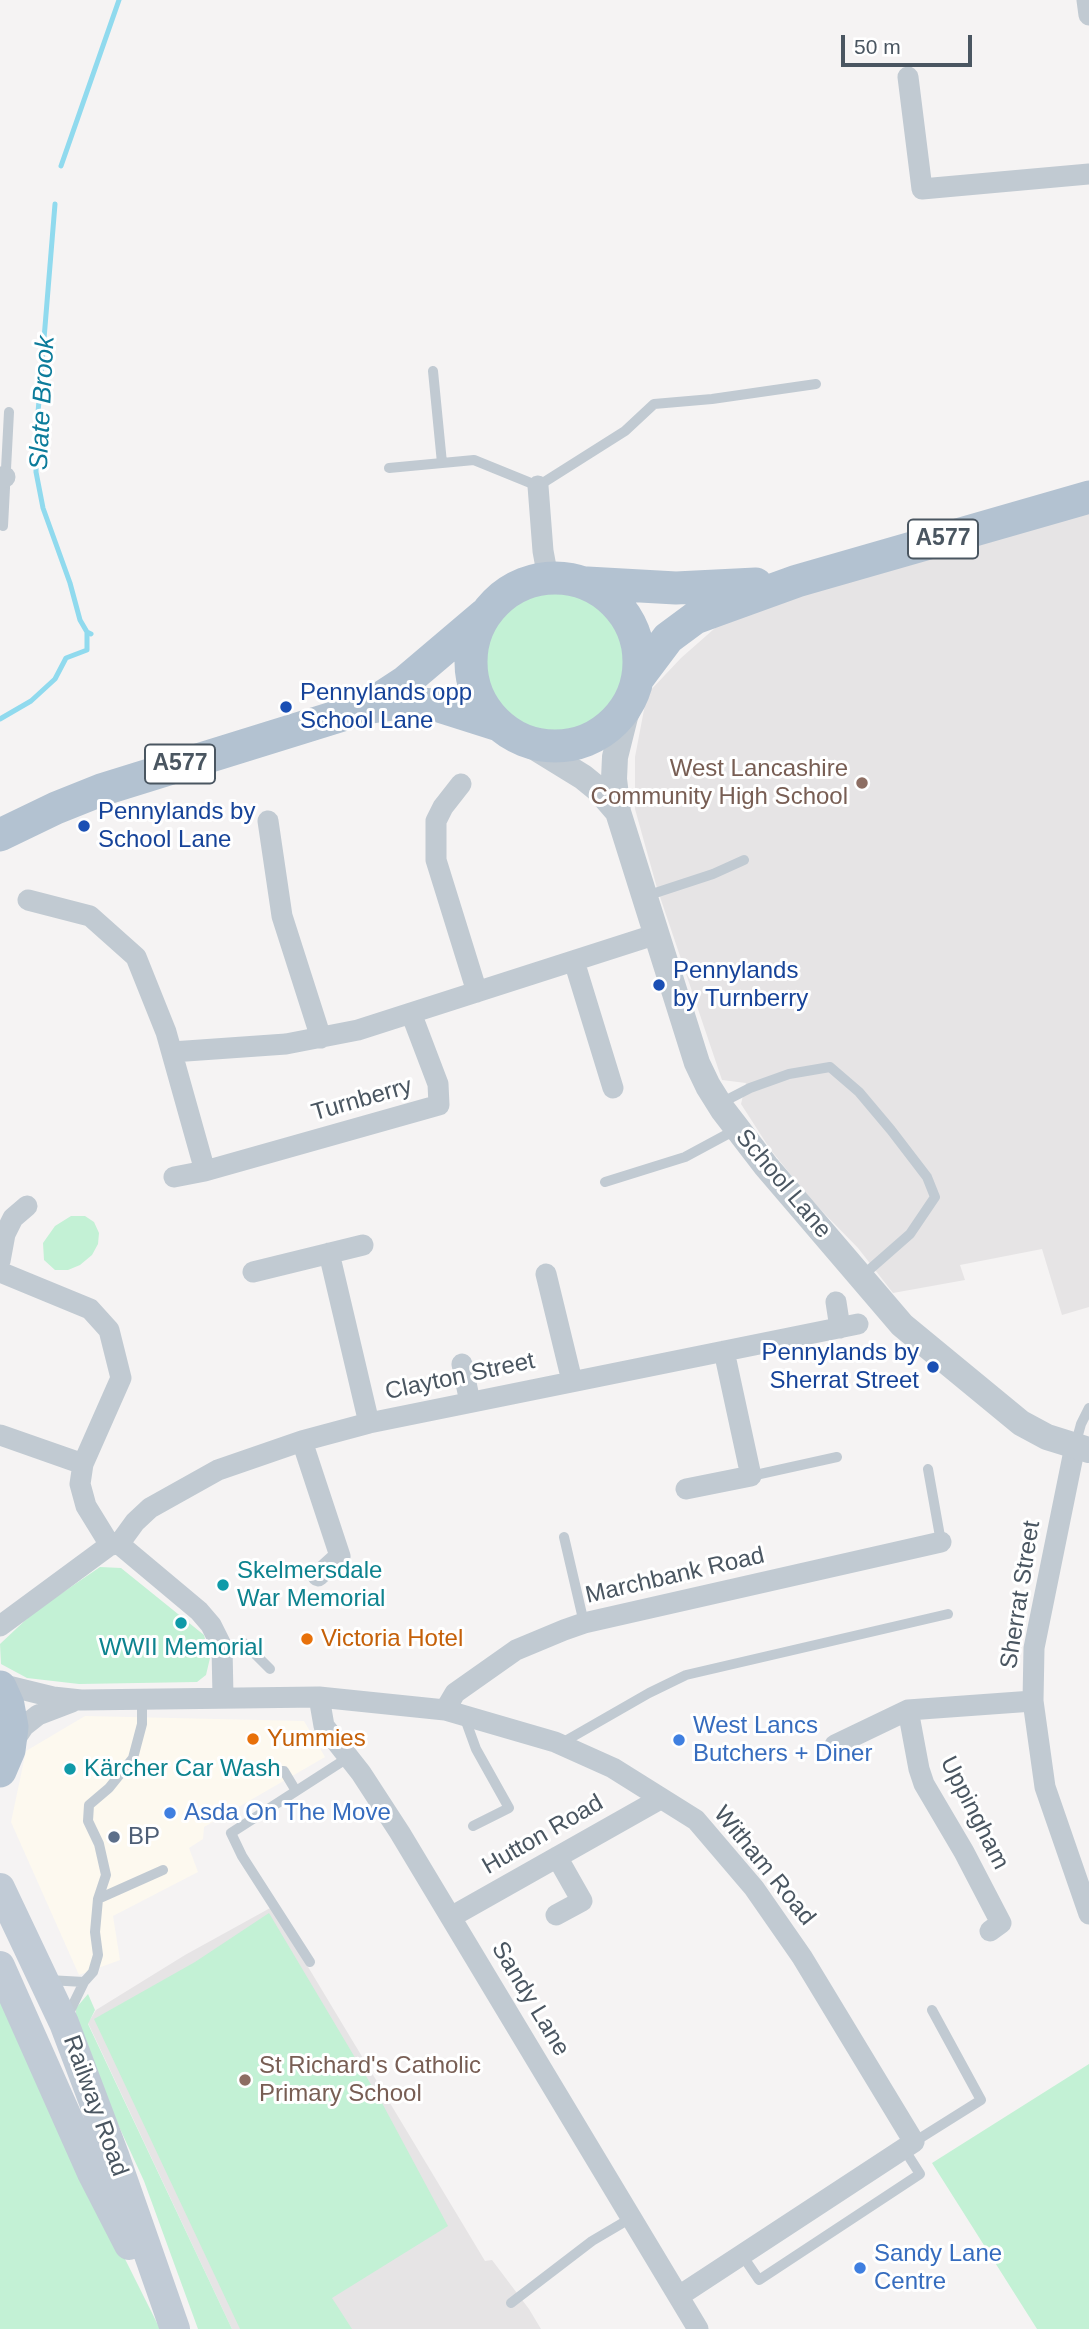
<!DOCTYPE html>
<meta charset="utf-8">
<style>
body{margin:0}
#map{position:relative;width:1089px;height:2329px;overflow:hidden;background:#f5f3f3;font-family:Helvetica,sans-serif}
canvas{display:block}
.scale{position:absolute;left:841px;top:35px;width:131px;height:32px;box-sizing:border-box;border:4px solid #4a5661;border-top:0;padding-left:9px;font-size:21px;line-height:24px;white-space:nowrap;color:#4a5661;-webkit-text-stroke:5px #fff;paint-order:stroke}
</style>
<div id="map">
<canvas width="1089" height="2329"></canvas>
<div class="scale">50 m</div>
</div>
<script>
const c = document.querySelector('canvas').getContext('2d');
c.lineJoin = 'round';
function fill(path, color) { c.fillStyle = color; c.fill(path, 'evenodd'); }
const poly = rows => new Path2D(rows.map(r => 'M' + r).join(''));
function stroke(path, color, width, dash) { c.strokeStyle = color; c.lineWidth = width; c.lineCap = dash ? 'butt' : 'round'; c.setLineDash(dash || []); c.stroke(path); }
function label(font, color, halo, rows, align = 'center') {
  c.font = font + ' Helvetica,sans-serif'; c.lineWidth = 6; c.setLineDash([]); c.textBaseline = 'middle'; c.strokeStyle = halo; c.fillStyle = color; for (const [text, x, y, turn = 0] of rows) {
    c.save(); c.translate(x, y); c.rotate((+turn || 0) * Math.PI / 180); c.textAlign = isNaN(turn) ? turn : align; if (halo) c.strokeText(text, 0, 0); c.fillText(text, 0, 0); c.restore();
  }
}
fill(poly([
 [85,1716,304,1721,325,1757,204,1827,203,1839,189,1848,198,1872,113,1916,120,1960,79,1975,11,1822,26,1751]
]), '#fdf9ef');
fill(poly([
 [1089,497,1089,1307,1062,1315,1042,1249,960,1265,965,1280,893,1293,858,1248,813,1202,770,1149,741,1104,746,1083,722,1080,657,888,635,809,635,757,647,694,681,658,723,621],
 [272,1907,485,2261,492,2260,529,2309,541,2329,232,2329,88,2023,96,2010,185,1955]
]), '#e6e4e5');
fill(poly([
 '483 664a72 72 0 1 1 144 0a72 72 0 1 1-144 0Z',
 [71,1216,85,1216,94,1222,99,1233,98,1244,92,1255,80,1265,68,1270,55,1270,44,1260,43,1243,55,1226],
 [100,1567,121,1568,204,1635,210,1658,206,1675,197,1682,79,1684,27,1678,1,1664,0,1644,34,1612],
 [269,1913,382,2103,448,2226,332,2298,352,2329,240,2329,94,2019,195,1962],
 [88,1994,95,2010,88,2024,232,2329,198,2329,144,2181,76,2033,76,2008],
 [0,1999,57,2123,160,2329,0,2329],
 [1089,2064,1089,2329,1037,2329,932,2163]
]), '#c3f1d5');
stroke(poly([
 [61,166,119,0],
 [55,204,36,437,36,472,43,508,70,583,80,620,87,632,91,634],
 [0,719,31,701,55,679,66,658,87,650,87,632]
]), '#90daee', 5);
stroke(poly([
 [433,371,442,463],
 [389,468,474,460,538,486,625,431,654,404,712,399,816,384],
 [3,526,9,412],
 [646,896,713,874,744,860],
 [719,1104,750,1088,789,1074,830,1067,859,1092,891,1130,927,1177,935,1197,910,1234,861,1277],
 [605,1182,685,1157,737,1129],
 [1075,1446,1081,1424,1089,1408],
 [928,1469,941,1542],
 [751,1476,837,1457],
 [564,1537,584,1623],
 [222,1647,244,1643,270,1669],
 [464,1716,476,1749,509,1808,473,1826],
 [560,1744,649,1693,686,1675,948,1614],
 [245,1771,284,1771,296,1791],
 [98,1899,163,1870],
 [310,1962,242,1856,231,1833,349,1757],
 [48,1980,84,1982],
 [67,2017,84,1982,93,1972,98,1955,95,1932,98,1899,106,1875,99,1844,88,1821,89,1805,109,1788,133,1758,142,1724,142,1698],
 [914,2142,981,2100,932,2010],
 [742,2255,759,2280,920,2174,904,2149],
 [511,2303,592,2241,631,2218]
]), '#c1cad2', 10);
stroke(poly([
 [1087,0,1089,15],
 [908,77,922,189,1089,174],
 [0,477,5,477],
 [538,486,543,551,548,578],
 [461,784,443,807,436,821,436,860,477,992],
 [268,821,282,916,321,1038],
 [28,900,90,916,136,957,166,1032,205,1171],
 [574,961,613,1088],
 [172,1052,286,1044,358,1030,657,934],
 [174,1177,205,1171,439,1105,438,1084,411,1013],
 [329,1253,369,1423],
 [0,1261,5,1234,13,1218,27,1206],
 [0,1272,90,1309,109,1330,121,1378,83,1464,80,1484,86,1506,110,1545],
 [253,1272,363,1245],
 [546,1274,572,1381],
 [836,1302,840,1328],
 [462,1364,470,1402],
 [0,1435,83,1464],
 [302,1441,340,1556,318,1576],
 [1075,1446,1034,1648,1033,1701,1045,1787,1089,1914],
 [686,1489,751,1476,724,1351],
 [119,1544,135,1522,150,1508,218,1470,302,1441,369,1423,858,1324],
 [110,1545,119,1544,199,1611,211,1625,222,1647,223,1697],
 [0,1626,110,1545],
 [0,1684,53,1697,81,1700,319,1697,445,1710,555,1742,613,1768,696,1820,754,1888,802,1957,914,2142,679,2296],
 [319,1697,324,1726,361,1773,400,1833,698,2329],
 [445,1710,455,1693,516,1650,564,1630,584,1623,941,1542],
 [908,1710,919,1769,924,1784,964,1852,1001,1923,990,1931],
 [12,1744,24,1726,38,1715,72,1702],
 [835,1745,908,1710,1033,1701],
 [556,1915,582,1901,557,1857],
 [451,1917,660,1799]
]), '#c1cad2', 21);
stroke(poly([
 [634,692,625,717,615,757,614,779,618,812,697,1063,708,1086,723,1110,766,1166,902,1325,1021,1423,1047,1437,1089,1450],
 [518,737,583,777,599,790,618,812]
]), '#c1cad2', 26);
stroke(poly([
 [0,1888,64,2023,114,2155,175,2329],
 [0,1966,92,2173,129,2245]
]), '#c1cbd6', 30);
stroke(poly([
 '471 662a84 84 0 1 1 168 0a84 84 0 1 1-168 0Z',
 [587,583,676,588,756,584],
 [638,678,668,638,695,618,714,611,797,581,1089,497],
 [370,705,405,682,484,615],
 [0,835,56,808,101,790,365,708,400,703,436,705,499,725],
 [0,1687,8,1705,12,1727,9,1750,0,1771]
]), '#b3c2d1', 33);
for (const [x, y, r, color] of [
 [286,707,7,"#1a4fb4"],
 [862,783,7,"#8d6e63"],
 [84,826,7,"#1a4fb4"],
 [659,985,7,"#1a4fb4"],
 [933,1367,7,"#1a4fb4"],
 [223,1585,7,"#0f9aa8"],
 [181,1623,7,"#0f9aa8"],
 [307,1639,7,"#e8710a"],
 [253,1739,7,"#e8710a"],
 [679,1740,7,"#3f7fe0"],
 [70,1769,7,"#0f9aa8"],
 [170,1813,7,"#3f7fe0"],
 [114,1837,7,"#5c6f8a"],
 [245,2080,7,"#8d6e63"],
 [860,2268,7,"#3f7fe0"]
]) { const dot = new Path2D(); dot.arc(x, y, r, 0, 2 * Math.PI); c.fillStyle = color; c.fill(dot); stroke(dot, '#fff', 2.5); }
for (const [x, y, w] of [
 [943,539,70],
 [180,764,70]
]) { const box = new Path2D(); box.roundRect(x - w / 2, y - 19.5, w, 39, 5); c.fillStyle = '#fff'; c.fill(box); stroke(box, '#4a5661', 2); }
label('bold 23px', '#4a5661', null, [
 ["A577",943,539],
 ["A577",180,764]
]);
label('24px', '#164399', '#fff', [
 ["Pennylands opp",300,693],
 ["School Lane",300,721],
 ["Pennylands by",98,812],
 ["School Lane",98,840],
 ["Pennylands",673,971],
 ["by Turnberry",673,999],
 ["Pennylands by",919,1353,"right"],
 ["Sherrat Street",919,1381,"right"]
], 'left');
label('24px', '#785e54', '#fff', [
 ["West Lancashire",848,769],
 ["Community High School",848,797],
 ["St Richard's Catholic",259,2066,"left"],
 ["Primary School",259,2094,"left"]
], 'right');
label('24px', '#4a5661', '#fff', [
 ["Turnberry",362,1100,-16],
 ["School Lane",783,1184,50],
 ["Clayton Street",460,1377,-12],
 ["Marchbank Road",675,1576,-13],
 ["Sherrat Street",1021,1595,-81],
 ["Uppingham",974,1813,63],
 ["Hutton Road",543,1835,-30],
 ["Witham Road",764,1866,51],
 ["Sandy Lane",530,1999,59],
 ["Railway Road",95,2106,70]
]);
label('24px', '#0d838f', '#fff', [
 ["Skelmersdale",237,1571],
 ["War Memorial",237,1599],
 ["WWII Memorial",181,1648,"center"],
 ["Kärcher Car Wash",84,1769]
], 'left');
label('24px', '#c56008', '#fff', [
 ["Victoria Hotel",321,1639],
 ["Yummies",267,1739]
], 'left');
label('24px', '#366cbe', '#fff', [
 ["West Lancs",693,1726],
 ["Butchers + Diner",693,1754],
 ["Asda On The Move",184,1813],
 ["Sandy Lane",874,2254],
 ["Centre",874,2282]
], 'left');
label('24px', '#4e5e75', '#fff', [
 ["BP",128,1837]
], 'left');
label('italic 26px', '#0c7c9b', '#fff', [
 ["Slate Brook",43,403,-87]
]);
</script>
